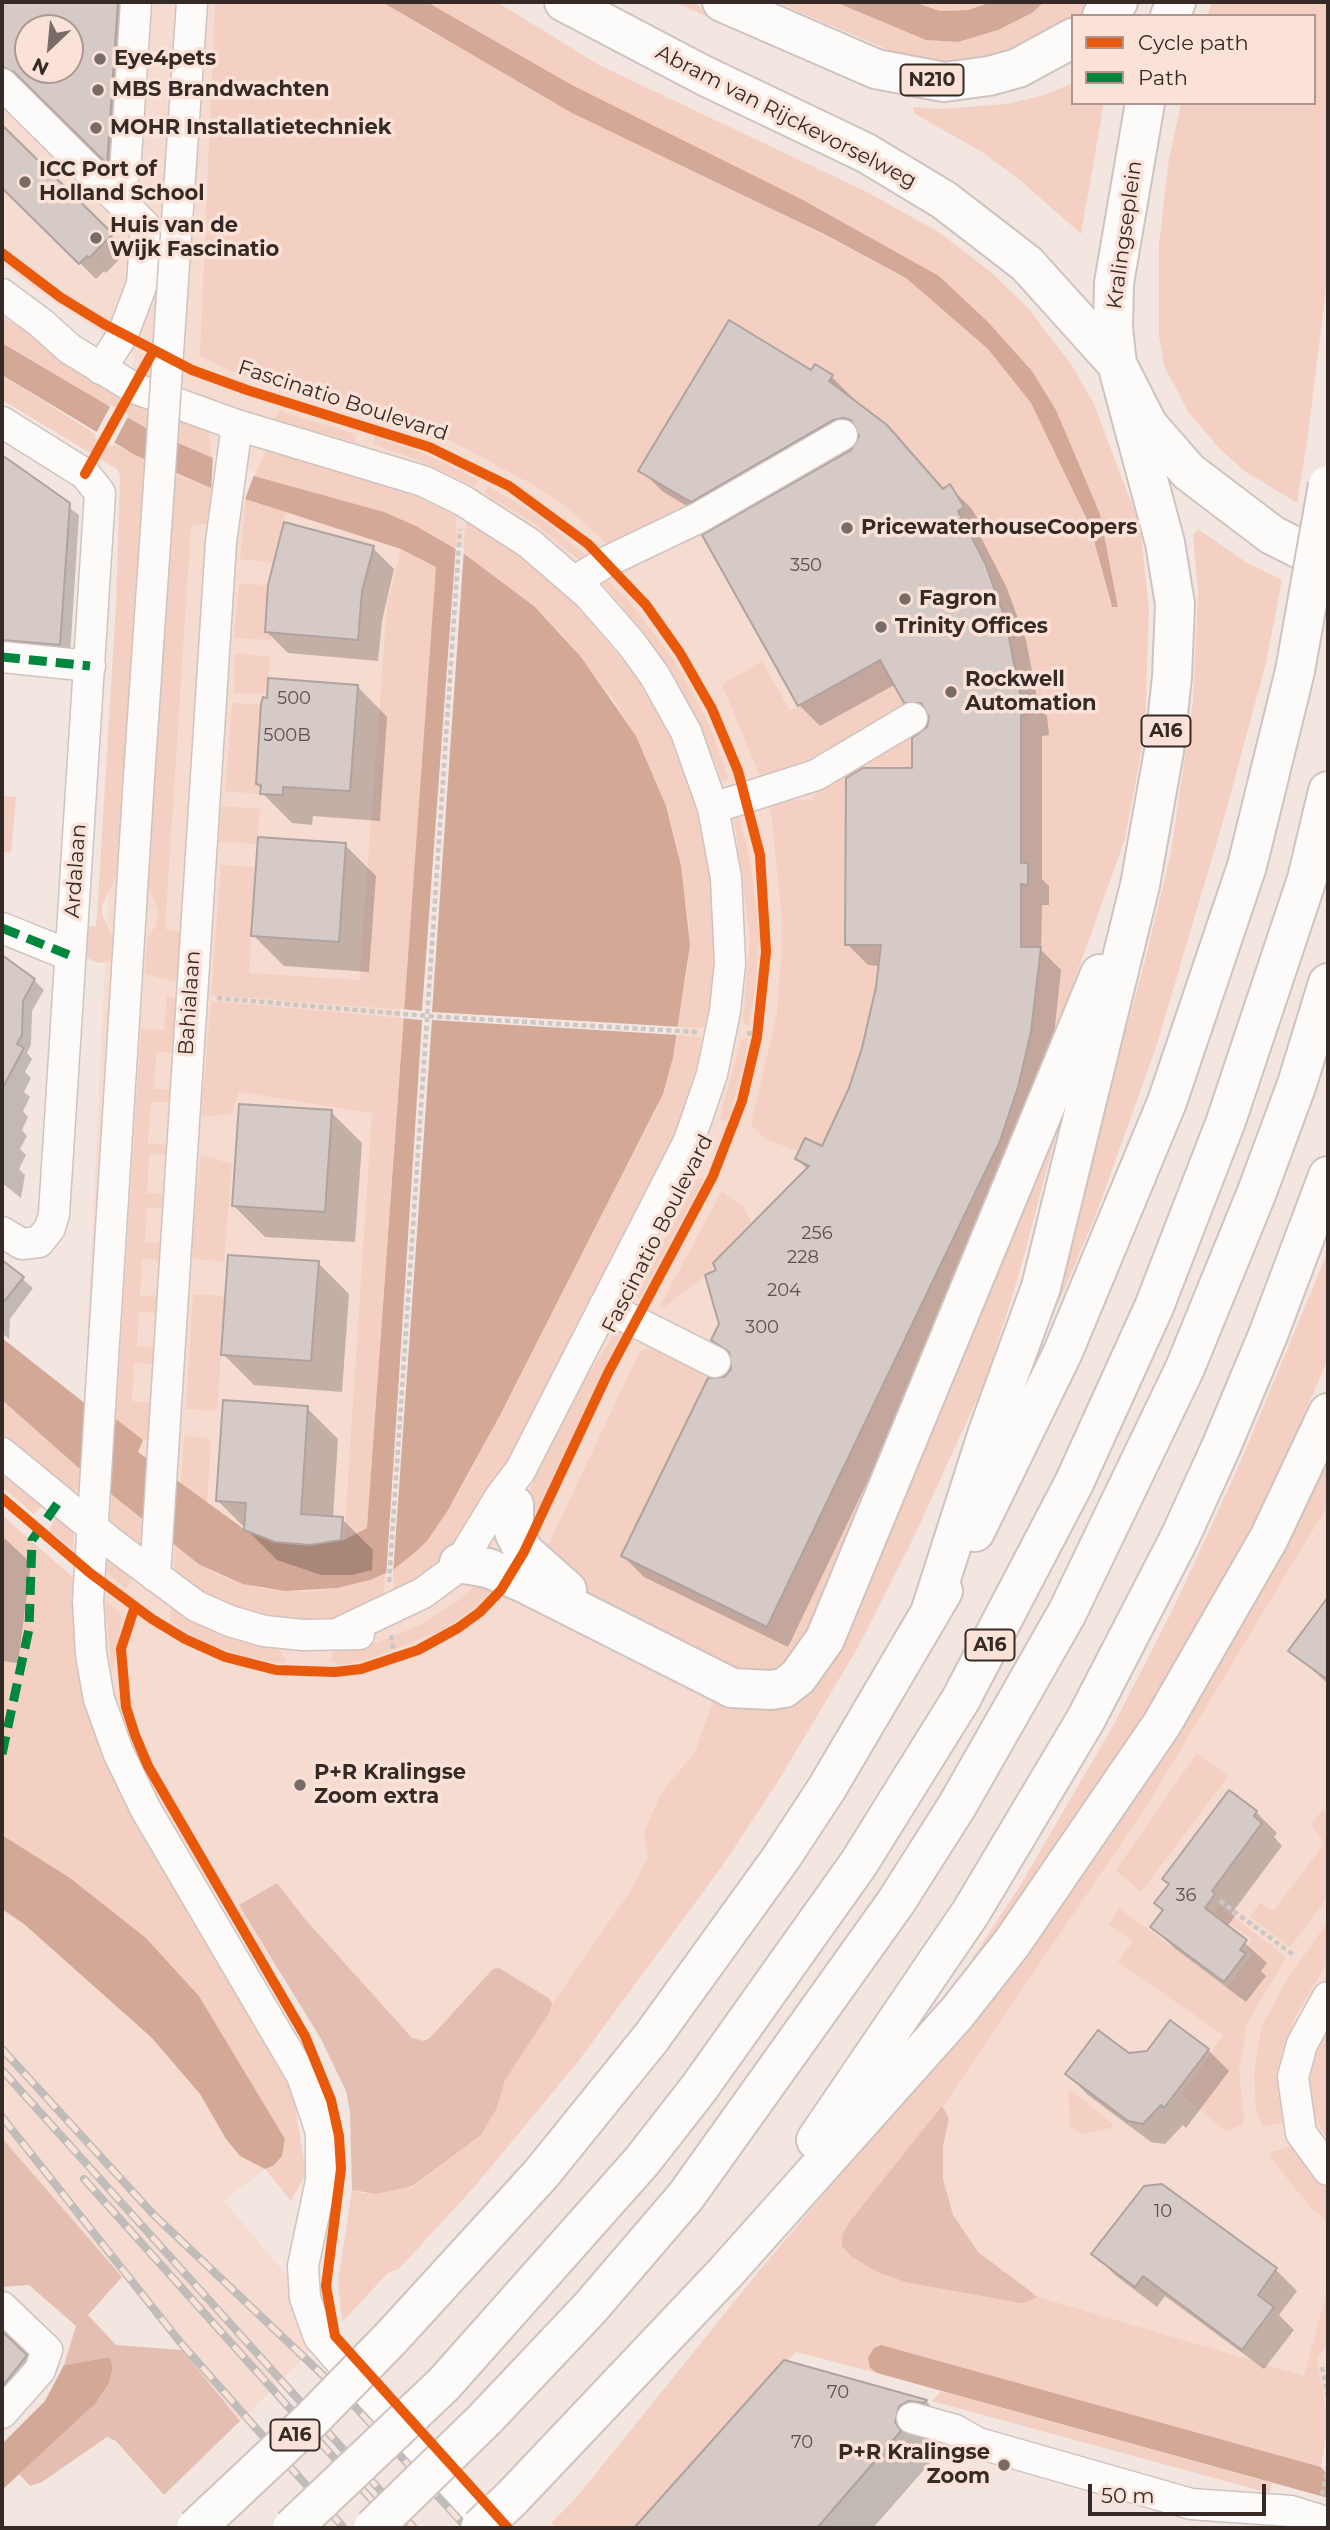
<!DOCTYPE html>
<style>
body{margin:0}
#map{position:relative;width:1330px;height:2530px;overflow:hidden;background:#f3e6e1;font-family:Montserrat,sans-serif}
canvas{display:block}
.frame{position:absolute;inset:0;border:4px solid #362a26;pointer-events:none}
.legend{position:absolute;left:1071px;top:14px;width:245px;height:91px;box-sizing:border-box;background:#fbe2d9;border:2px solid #ac9891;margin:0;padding:9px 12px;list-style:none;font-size:21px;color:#362a26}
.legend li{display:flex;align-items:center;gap:14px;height:35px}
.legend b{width:35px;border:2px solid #ac9891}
.north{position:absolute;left:14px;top:14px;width:70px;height:70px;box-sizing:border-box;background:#fbe2d9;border:2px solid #ac9891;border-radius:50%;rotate:206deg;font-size:19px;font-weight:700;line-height:28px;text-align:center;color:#362a26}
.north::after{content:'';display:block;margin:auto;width:24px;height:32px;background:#786c67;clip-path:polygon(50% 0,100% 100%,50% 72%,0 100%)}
.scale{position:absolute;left:1088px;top:2484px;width:178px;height:32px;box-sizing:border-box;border:4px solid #362a26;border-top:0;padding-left:9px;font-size:21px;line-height:24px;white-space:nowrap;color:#362a26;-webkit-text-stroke:5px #fbe2d9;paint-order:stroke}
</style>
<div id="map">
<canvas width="1330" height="2530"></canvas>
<div class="frame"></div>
<ul class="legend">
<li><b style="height:9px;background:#e8590c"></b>Cycle path</li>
<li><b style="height:9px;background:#00873e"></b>Path</li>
</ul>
<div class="north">N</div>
<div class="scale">50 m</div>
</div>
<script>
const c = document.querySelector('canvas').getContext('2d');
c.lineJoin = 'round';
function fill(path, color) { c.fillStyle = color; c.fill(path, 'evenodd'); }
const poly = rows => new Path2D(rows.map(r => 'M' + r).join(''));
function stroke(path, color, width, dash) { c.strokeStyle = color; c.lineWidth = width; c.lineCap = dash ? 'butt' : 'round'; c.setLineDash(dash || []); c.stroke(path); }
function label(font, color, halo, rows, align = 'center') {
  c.font = font + ' Montserrat,sans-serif'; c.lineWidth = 7; c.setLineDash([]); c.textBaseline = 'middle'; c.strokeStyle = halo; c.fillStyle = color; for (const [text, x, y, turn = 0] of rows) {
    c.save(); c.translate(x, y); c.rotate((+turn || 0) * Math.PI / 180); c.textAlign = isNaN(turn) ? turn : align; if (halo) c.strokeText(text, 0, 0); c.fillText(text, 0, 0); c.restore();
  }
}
fill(poly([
 [2,2,409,2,967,287,1083,457,1052,1062,739,1760,444,2179,78,1721,81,1470,134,353,29,285,2,263],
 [28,28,70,28,70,70,28,70],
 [1328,1482,1328,2415,1296,2418,827,2288],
 [2,1909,24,1924,152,2038,200,2094,226,2139,240,2156,265,2169,224,2201,288,2277,297,2320,319,2343,240,2421,122,2277,2,2138]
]), '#f6dbd0');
fill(poly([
 [215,2,382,2,429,31,906,278,988,349,1031,403,1090,526,1111,606,1118,607,1100,514,1056,410,1032,371,988,322,939,276,803,200,572,85,427,2,497,2,599,65,867,192,940,233,991,272,1028,308,1071,364,1094,404,1140,526,1149,608,1145,731,1125,839,1033,1096,809,1641,780,1668,765,1673,735,1669,586,1591,542,1558,640,1351,653,1347,721,1374,666,1539,819,1158,767,1140,751,1125,777,1013,782,945,781,908,770,804,779,800,812,800,820,786,928,725,917,703,771,778,761,778,722,685,762,661,790,711,967,611,866,415,608,544,564,505,537,487,446,438,415,425,272,385,234,372,200,356],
 [675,2,691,2,792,51,795,57],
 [776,2,835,2,926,40,958,42,998,30,1032,13,1044,2,1094,2,1078,16,1073,16,1073,19,1017,48,989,58,954,64,902,56],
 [914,2,991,2,968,10,940,11],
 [1212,2,1328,2,1328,273,1308,435,1297,503,1243,470,1219,448,1189,413,1164,366,1159,336,1159,245,1169,158,1181,103,1314,103,1314,16,1207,16],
 [1073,83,1073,103,1104,103,1081,234,1021,181,982,152,915,114,913,107,941,109,1007,104,1044,95],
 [2,316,51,348,153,406,151,431,2,343],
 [2,375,97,435,149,462,118,863,115,880,102,906,102,914,113,938,113,958,109,962,98,963,78,954,80,926,96,926,98,899,116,605,120,475,117,469,2,400],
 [279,411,356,434,355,442,274,420],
 [177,417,209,432,212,458,176,441],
 [375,436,420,452,479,480,475,486,410,457,372,444],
 [278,451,398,487,456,516,456,548,416,526,384,512,254,476,266,452],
 [173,474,211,488,208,524,191,525,165,929,181,933,180,983,145,974,147,940,156,925,158,911,148,884,150,779],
 [488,486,537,515,588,557,582,562,535,524,484,493],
 [246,498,286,512,273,563,240,559],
 [466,518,505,542,565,591,634,674,672,738,696,796,712,865,717,943,710,1024,701,1028,677,1027,688,967,689,924,675,838,666,806,636,736,613,699,561,633,535,607,463,553],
 [1198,529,1247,563,1282,580,1266,663,1226,811,1157,1044,1097,1212,1057,1307,1081,1192,1145,961,1171,852,1193,700,1198,592,1193,535],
 [401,549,426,560,436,567,438,574,405,1010,211,995,221,865,255,867,249,973,359,980,387,606],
 [607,580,626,597,676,663,710,726,728,777,726,781,722,780,708,745,680,688,650,641,603,584],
 [239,584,268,585,273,589,271,640,234,638],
 [235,653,270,657,267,694,234,693],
 [232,703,266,705,260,794,225,791],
 [2,796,16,797,11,853,2,852],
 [222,806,260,809,257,844,219,842],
 [739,816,750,858,759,933,756,983,749,1027,743,1022,750,937,734,818],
 [167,996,179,1000,177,1053,156,1052,154,1089,171,1090,170,1102,151,1102,148,1143,171,1145,170,1155,149,1154,147,1193,167,1194,166,1209,147,1208,145,1242,163,1244,162,1260,142,1259,140,1296,158,1297,157,1313,139,1312,137,1346,158,1348,157,1364,134,1363,132,1401,153,1403,151,1440,143,1440,116,1419,141,1029,164,1030],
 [211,1001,403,1018,367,1528,344,1540,372,1113,239,1092,232,1114,201,1117],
 [676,1035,700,1037,701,1043,709,1044,692,1105,471,1537,395,1600,393,1570,413,1554,448,1510,468,1476,658,1106],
 [741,1039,747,1039,746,1055,729,1118,723,1121,720,1118],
 [1077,1056,1018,1278,985,1382,911,1543,857,1649,777,1783,723,1865,577,2063,476,2185,399,2269,388,2273,342,2322,338,2281,352,2190,363,2193,413,2187,481,2135,497,2108,505,2080,552,2004,632,1889,648,1857,644,1833,661,1793,695,1752,716,1693,775,1705],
 [201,1155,232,1164,224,1262,190,1258],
 [698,1178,703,1179,701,1185,640,1298,637,1298,635,1293],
 [722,1191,744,1207,751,1222,713,1263,715,1267,706,1275,664,1307,660,1306],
 [1328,1251,1328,1359,1245,1552,1177,1677,971,1975,965,1970,1021,1884,1114,1724,1174,1607,1240,1463],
 [193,1294,225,1296,217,1411,186,1409],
 [617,1330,621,1331,620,1336,528,1529,526,1500,554,1427],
 [2,1400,81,1470,80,1498,2,1435],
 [185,1435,211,1439,207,1504,180,1483],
 [1328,1462,1328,1505,1145,1808,943,2106,850,2221,842,2235,842,2246,877,2272,905,2282,1029,2301,1038,2297,1304,2376,1328,2287,1328,2343,1317,2359,1328,2423,1321,2467,881,2345,870,2368,877,2373,796,2352,634,2528,556,2528,551,2523,576,2498,759,2271,960,2033,1280,1551],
 [2,1472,45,1503,34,1514,2,1487],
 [112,1494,144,1520,141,1550,110,1527],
 [57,1513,74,1531,73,1550,49,1530],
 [2,1515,74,1578,83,1676,97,1737,123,1796,293,2094,305,2166,304,2177,291,2201,265,2169,282,2156,285,2139,199,1996,146,1938,70,1878,2,1835],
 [175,1542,200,1565,220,1576,263,1589,308,1592,337,1588,385,1574,383,1606,333,1621,269,1619,215,1602,174,1572],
 [106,1551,134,1576,129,1586,125,1588,105,1571],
 [483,1578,498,1583,478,1605,443,1630,367,1660,340,1665,331,1661,332,1652,338,1649,378,1642,418,1626,458,1601],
 [105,1600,119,1611,122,1618,112,1673],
 [171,1604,236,1638,277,1647,287,1661,280,1664,244,1657,205,1643,170,1621],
 [1197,1753,1228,1776,1141,1892,1116,1870],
 [1323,1809,1328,1814,1328,1897,1290,1947,1250,1917,1260,1903,1274,1910,1325,1843,1311,1825],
 [1219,1906,1284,1955,1285,1959,1247,2024,1239,2070,1244,2120,1242,2125,1226,2131,1182,2095,1223,2035,1118,1962,1133,1941,1109,1925,1119,1908,1227,1988,1252,1954,1246,1949,1253,1940,1214,1912],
 [1328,1921,1328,1961,1295,2017,1281,2059,1280,2078,1286,2122,1263,2127,1256,2108,1254,2075,1261,2027,1286,1982],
 [1328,2022,1328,2142,1315,2115,1309,2081,1316,2047],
 [1068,2091,1073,2092,1113,2124,1111,2128,1081,2134,1076,2131,1070,2126],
 [1289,2147,1301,2152,1328,2183,1328,2220,1313,2210,1270,2157,1271,2152],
 [941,2391,1272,2483,1269,2493,932,2401]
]), '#f4d0c3');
fill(poly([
 [277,1883,305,1919,412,2038,424,2041,430,2038,493,1969,499,1968,550,1999,552,2004,549,2013,505,2080,497,2108,481,2135,413,2186,376,2194,352,2190,350,2111,346,2091,321,2039,239,1905],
 [942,2106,949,2118,943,2146,943,2179,953,2215,978,2252,1038,2297,1029,2301,1021,2303,905,2282,877,2272,851,2256,842,2246,842,2235,850,2221],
 [2,2138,122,2277,88,2315,116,2345,182,2350,240,2421,164,2495,116,2441,107,2437,42,2482,30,2486,19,2474,96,2403,109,2383,113,2368,110,2357,64,2365,76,2326,29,2285,2,2287]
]), '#e4bfb1');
fill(poly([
 [382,2,427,2,572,85,803,200,939,276,988,322,1032,371,1056,410,1100,514,1118,607,1112,607,1090,526,1031,403,988,349,906,278,824,234,572,113],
 [835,2,914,2,940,11,968,10,991,2,1044,2,1032,13,998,30,958,42,926,40],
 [2,343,151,431,254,476,384,512,416,526,463,553,535,607,581,657,636,736,666,806,681,866,690,945,673,1057,663,1094,499,1417,448,1510,427,1541,413,1554,393,1570,370,1580,337,1588,285,1591,243,1584,200,1565,81,1470,2,1400,2,1338,115,1427,116,1419,143,1440,138,1452,248,1532,275,1542,310,1545,344,1540,367,1528,436,567,401,549,211,488,135,455,2,375],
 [2,1835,70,1878,146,1938,199,1996,285,2139,282,2156,274,2165,265,2169,240,2156,226,2139,200,2094,152,2038,24,1924,2,1909],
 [881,2345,1321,2467,1328,2475,1328,2498,877,2373,870,2368,868,2358,874,2348],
 [110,2357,113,2368,109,2383,96,2403,2,2490,2,2444,45,2401,64,2365]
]), '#d3a897');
fill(poly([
 [111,405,129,415,112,447,94,437],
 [213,454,255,472,244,502,211,492],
 [456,544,464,549,432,1012,681,1027,679,1035,432,1020,393,1574,386,1578,422,1020,400,1018,401,1009,422,1011]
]), '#f3e6e1');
fill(poly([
 [2,2,146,2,129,181,38,92,22,88,2,67],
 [28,28,70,28,70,70,28,70],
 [2,127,127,251,106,273,104,271,96,279,2,185],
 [816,366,832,377,853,398,851,401,908,449,944,490,950,487,971,508,984,529,978,532,1006,586,1026,640,1039,708,1047,716,1049,735,1042,736,1042,879,1049,886,1049,905,1042,905,1041,950,1061,970,1052,1054,1021,1162,788,1647,644,1577,623,1556,733,1370,732,1359,713,1340,721,1324,718,1271,808,1170,797,1159,823,1149,850,1088,864,1049,880,966,868,965,847,944,929,723,906,701,896,684,820,726,799,705,852,451,859,440,713,522,662,491,641,470,812,372],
 [2,458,79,515,70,655,2,652],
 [373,548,394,569,382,621,378,661,288,653,267,632],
 [357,686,387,717,380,821,313,816,312,825,292,823,262,793,258,784],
 [345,845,376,876,369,972,284,966,253,935],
 [2,964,34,980,44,990,32,1011,31,1045,27,1053,32,1059,25,1072,31,1078,24,1092,30,1097,23,1111,28,1117,22,1130,27,1136,20,1149,26,1155,19,1169,25,1175,21,1198,2,1183],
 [331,1112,362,1143,355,1242,265,1237,234,1206],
 [2,1262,33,1288,10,1319,9,1339,2,1333],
 [318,1263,349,1294,342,1392,254,1385,223,1354],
 [307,1408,338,1439,333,1518,342,1519,373,1550,372,1570,352,1575,321,1575,277,1560,217,1500],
 [2,1536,31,1563,18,1663,2,1661],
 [1328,1599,1328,1684,1291,1650],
 [1256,1812,1277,1833,1274,1837,1282,1846,1232,1913,1235,1916,1227,1927,1267,1963,1261,1971,1266,1976,1246,2002,1174,1948,1153,1927],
 [1208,2050,1229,2071,1186,2128,1183,2125,1165,2144,1151,2142,1088,2095,1067,2074,1128,2055],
 [1162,2186,1276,2270,1297,2291,1279,2315,1294,2330,1264,2369,1165,2296,1157,2307,1115,2275,1094,2254],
 [2,2331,47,2377,2,2426],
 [784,2362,926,2401,957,2432,930,2437,925,2454,930,2463,873,2528,636,2528]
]), '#0003');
const building = poly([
 [2,2,118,2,107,164,14,72,2,67,2,2],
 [28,28,70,28,70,70,28,70,28,28],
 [2,125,113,234,89,258,87,256,79,264,2,188,2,125],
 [729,320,811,370,815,364,833,375,829,381,887,425,943,489,950,484,964,507,958,511,985,563,1005,618,1020,694,1027,693,1029,714,1021,715,1021,863,1028,863,1028,885,1021,884,1021,947,1041,947,1031,1032,1018,1087,1000,1141,767,1627,621,1556,708,1378,724,1377,731,1369,729,1352,711,1340,719,1324,705,1275,716,1270,713,1263,809,1166,795,1159,805,1138,822,1146,849,1088,862,1048,876,987,881,945,845,945,846,778,863,768,912,768,912,738,927,727,929,717,921,703,904,703,880,660,798,706,702,535,851,450,859,436,851,420,843,418,833,420,691,502,638,471,729,320],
 [2,455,70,503,60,645,2,640,2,455],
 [284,522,374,546,362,591,358,640,265,632,268,585,284,522],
 [268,678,358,685,350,791,283,787,283,795,260,794,261,785,256,784,261,704,263,697,267,698,268,678],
 [258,837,346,843,339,942,251,936,258,837],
 [2,955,35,979,23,1001,22,1035,17,1044,24,1048,2,1089,2,955],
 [239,1104,332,1110,325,1212,232,1206,239,1104],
 [228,1255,319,1261,311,1361,221,1355,228,1255],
 [2,1260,24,1277,2,1304,2,1260],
 [223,1400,308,1406,301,1514,343,1517,341,1540,310,1545,275,1542,244,1530,246,1503,216,1501,223,1400],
 [1328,1597,1328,1680,1288,1651,1328,1597],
 [1229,1790,1257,1811,1254,1816,1262,1823,1212,1891,1215,1894,1205,1908,1247,1940,1240,1950,1246,1953,1224,1982,1150,1927,1163,1910,1154,1903,1169,1884,1162,1879,1229,1790],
 [1170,2020,1209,2049,1164,2108,1161,2105,1143,2124,1128,2121,1065,2074,1098,2030,1129,2053,1147,2051,1170,2020],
 [1162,2184,1277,2268,1258,2295,1274,2307,1242,2350,1143,2276,1135,2287,1091,2254,1144,2186,1162,2184],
 [2,2331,27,2355,2,2387,2,2331],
 [784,2360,927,2400,924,2403,908,2401,899,2406,895,2422,901,2431,817,2528,634,2528,784,2360]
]);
fill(building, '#d6cac6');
stroke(building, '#aea39e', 2);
const minor = poly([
 [2,84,146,227,142,284,123,334,101,369],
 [107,187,125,172,136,2],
 [2,294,41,323,70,349,134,388,237,425,423,481,462,500,529,543,589,595,631,643,655,676,686,732,713,808,726,878,730,963,725,1011,712,1074,689,1141,520,1471,500,1497,466,1553,450,1573,423,1593,341,1632],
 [2,422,85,474,100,493,54,1214,50,1228,39,1242,22,1244,2,1232],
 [575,581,606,562,698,518,842,435],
 [2,657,90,666],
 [139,777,88,1601,91,1654,99,1699,118,1752,146,1810,302,2076,321,2132,321,2181,303,2266,305,2298,319,2337,486,2528],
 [713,808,816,775,912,718],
 [2,928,69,955],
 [604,1306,715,1362],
 [2,1453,114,1545,196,1606,230,1621,264,1631,303,1635,359,1634],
 [155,1576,221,542,237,425],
 [1328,1997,1302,2044,1293,2077,1301,2133,1328,2170],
 [2,2307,47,2350,40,2370,2,2413],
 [912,2418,955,2430,978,2443,1191,2504,1291,2511,1317,2519,1328,2526]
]);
const highway = poly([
 [564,2,703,75,866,153,944,200,1027,264,1117,364,1165,543,1175,604,1172,677,1164,751,1140,885,1041,1287,988,1432,930,1613],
 [722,2,876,69,944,82,989,76,1018,68,1073,38],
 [1102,16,1118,2],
 [1170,16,1176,2],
 [1145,103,1114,283,1113,328,1117,364,1148,425,1189,472,1272,535,1328,563],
 [514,1505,514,1532,524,1552,567,1590],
 [975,1532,1063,1352,1167,1102,1247,866,1295,671],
 [459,1563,488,1568,524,1583,732,1688,771,1690,784,1688,798,1677,825,1639,1100,974],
 [816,2140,971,1912,1086,1719,1180,1537,1221,1447,1268,1335,1328,1176],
 [391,2338,541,2174,651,2038,781,1858,827,1788,943,1591],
 [444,2384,642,2161,699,2088,859,1863,961,1699,1074,1483,1154,1307,1226,1121,1307,879,1328,791],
 [485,2419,590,2308,686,2196,896,1902,957,1806,1067,1613,1185,1368,1257,1192,1297,1084,1328,983],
 [511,2499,726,2272,957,2013,1012,1943,1162,1724,1269,1538,1328,1413]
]);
stroke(minor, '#cfc3bf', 33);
stroke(highway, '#cfc3bf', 42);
stroke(poly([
 [217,998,427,1016,697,1032],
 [747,1033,758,1034],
 [389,1582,460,529],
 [391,1635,395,1659],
 [1220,1901,1295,1956],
 [1322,2367,1328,2398],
 [1322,2495,1328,2465]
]), '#cbc7c4', 4.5, [5, 3.5]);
stroke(minor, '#fdfbfa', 30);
stroke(highway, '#fdfbfa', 38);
const rail = poly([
 [2,2049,154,2215,348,2399,467,2528],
 [2,2070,414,2528],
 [2,2117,180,2342,344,2528],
 [84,2179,397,2528]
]);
stroke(rail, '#bfbcba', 8);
stroke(rail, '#fbe2d9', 5, [16]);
const minorBridge = poly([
 [139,777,192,2]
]);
const highwayBridge = poly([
 [1295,671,1328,485],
 [196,2528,311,2420,391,2338],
 [292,2528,444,2384],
 [373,2528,485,2419],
 [480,2528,511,2499]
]);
stroke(minorBridge, '#cfc3bf', 33, []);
stroke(highwayBridge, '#cfc3bf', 42, []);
stroke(minorBridge, '#fdfbfa', 30);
stroke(highwayBridge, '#fdfbfa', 38);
stroke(poly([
 [2,657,90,666],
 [2,928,69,955],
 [2,1754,29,1629,32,1540,60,1500]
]), '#00873e', 9, [18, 9]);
stroke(poly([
 [2,253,60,297,104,324,192,370,247,390,429,447,509,486,588,544,646,605,680,653,712,709,738,771,760,855,766,952,757,1037,742,1101,713,1176,608,1373,524,1552,501,1590,480,1612,458,1628,418,1650,361,1669,335,1672,276,1670,225,1657,185,1639,152,1619,90,1573,2,1498],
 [85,474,154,350],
 [135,1606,121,1649,126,1707,135,1735,148,1766,305,2036,331,2100,339,2136,341,2169,326,2286,335,2336,508,2528]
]), '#e8590c', 10);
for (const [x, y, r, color] of [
 [100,59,7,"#786c67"],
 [98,90,7,"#786c67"],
 [96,128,7,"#786c67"],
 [25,182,7,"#786c67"],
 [96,238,7,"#786c67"],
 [847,528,7,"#786c67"],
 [905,599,7,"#786c67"],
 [881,627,7,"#786c67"],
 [951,692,7,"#786c67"],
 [300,1785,7,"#786c67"],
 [1004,2465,7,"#786c67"]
]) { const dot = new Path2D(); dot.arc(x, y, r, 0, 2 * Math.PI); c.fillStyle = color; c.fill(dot); stroke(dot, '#fbe2d9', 2.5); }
label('18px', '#5e524e', null, [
 ["350",806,566],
 ["500",294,699],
 ["500B",287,736],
 ["256",817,1234],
 ["228",803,1258],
 ["204",784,1291],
 ["300",762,1328],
 ["36",1186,1896],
 ["10",1163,2212],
 ["70",838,2393],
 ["70",802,2443]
]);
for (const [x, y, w] of [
 [932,80,63],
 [1166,731,49],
 [990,1645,49],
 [295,2435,49]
]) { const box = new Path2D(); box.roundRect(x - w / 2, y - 15.5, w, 31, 5); c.fillStyle = '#fbe2d9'; c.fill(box); stroke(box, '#362a26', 2); }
label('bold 19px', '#362a26', null, [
 ["N210",932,80],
 ["A16",1166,731],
 ["A16",990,1645],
 ["A16",295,2435]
]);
label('bold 21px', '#362a26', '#fbe2d9', [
 ["Eye4pets",114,59],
 ["MBS Brandwachten",112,90],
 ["MOHR Installatietechniek",110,128],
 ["ICC Port of",39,170],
 ["Holland School",39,194],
 ["Huis van de",110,226],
 ["Wijk Fascinatio",110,250],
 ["PricewaterhouseCoopers",861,528],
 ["Fagron",919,599],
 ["Trinity Offices",895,627],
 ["Rockwell",965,680],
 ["Automation",965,704],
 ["P+R Kralingse",314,1773],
 ["Zoom extra",314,1797],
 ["P+R Kralingse",990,2453,"right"],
 ["Zoom",990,2477,"right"]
], 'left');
label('21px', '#362a26', '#fbe2d9', [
 ["Abram van Rijckevorselweg",786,117,27],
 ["Kralingseplein",1125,235,-82],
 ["Fascinatio Boulevard",343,401,18],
 ["Ardalaan",76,871,-86],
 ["Bahialaan",190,1003,-86],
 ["Fascinatio Boulevard",658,1234,-63]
]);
</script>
